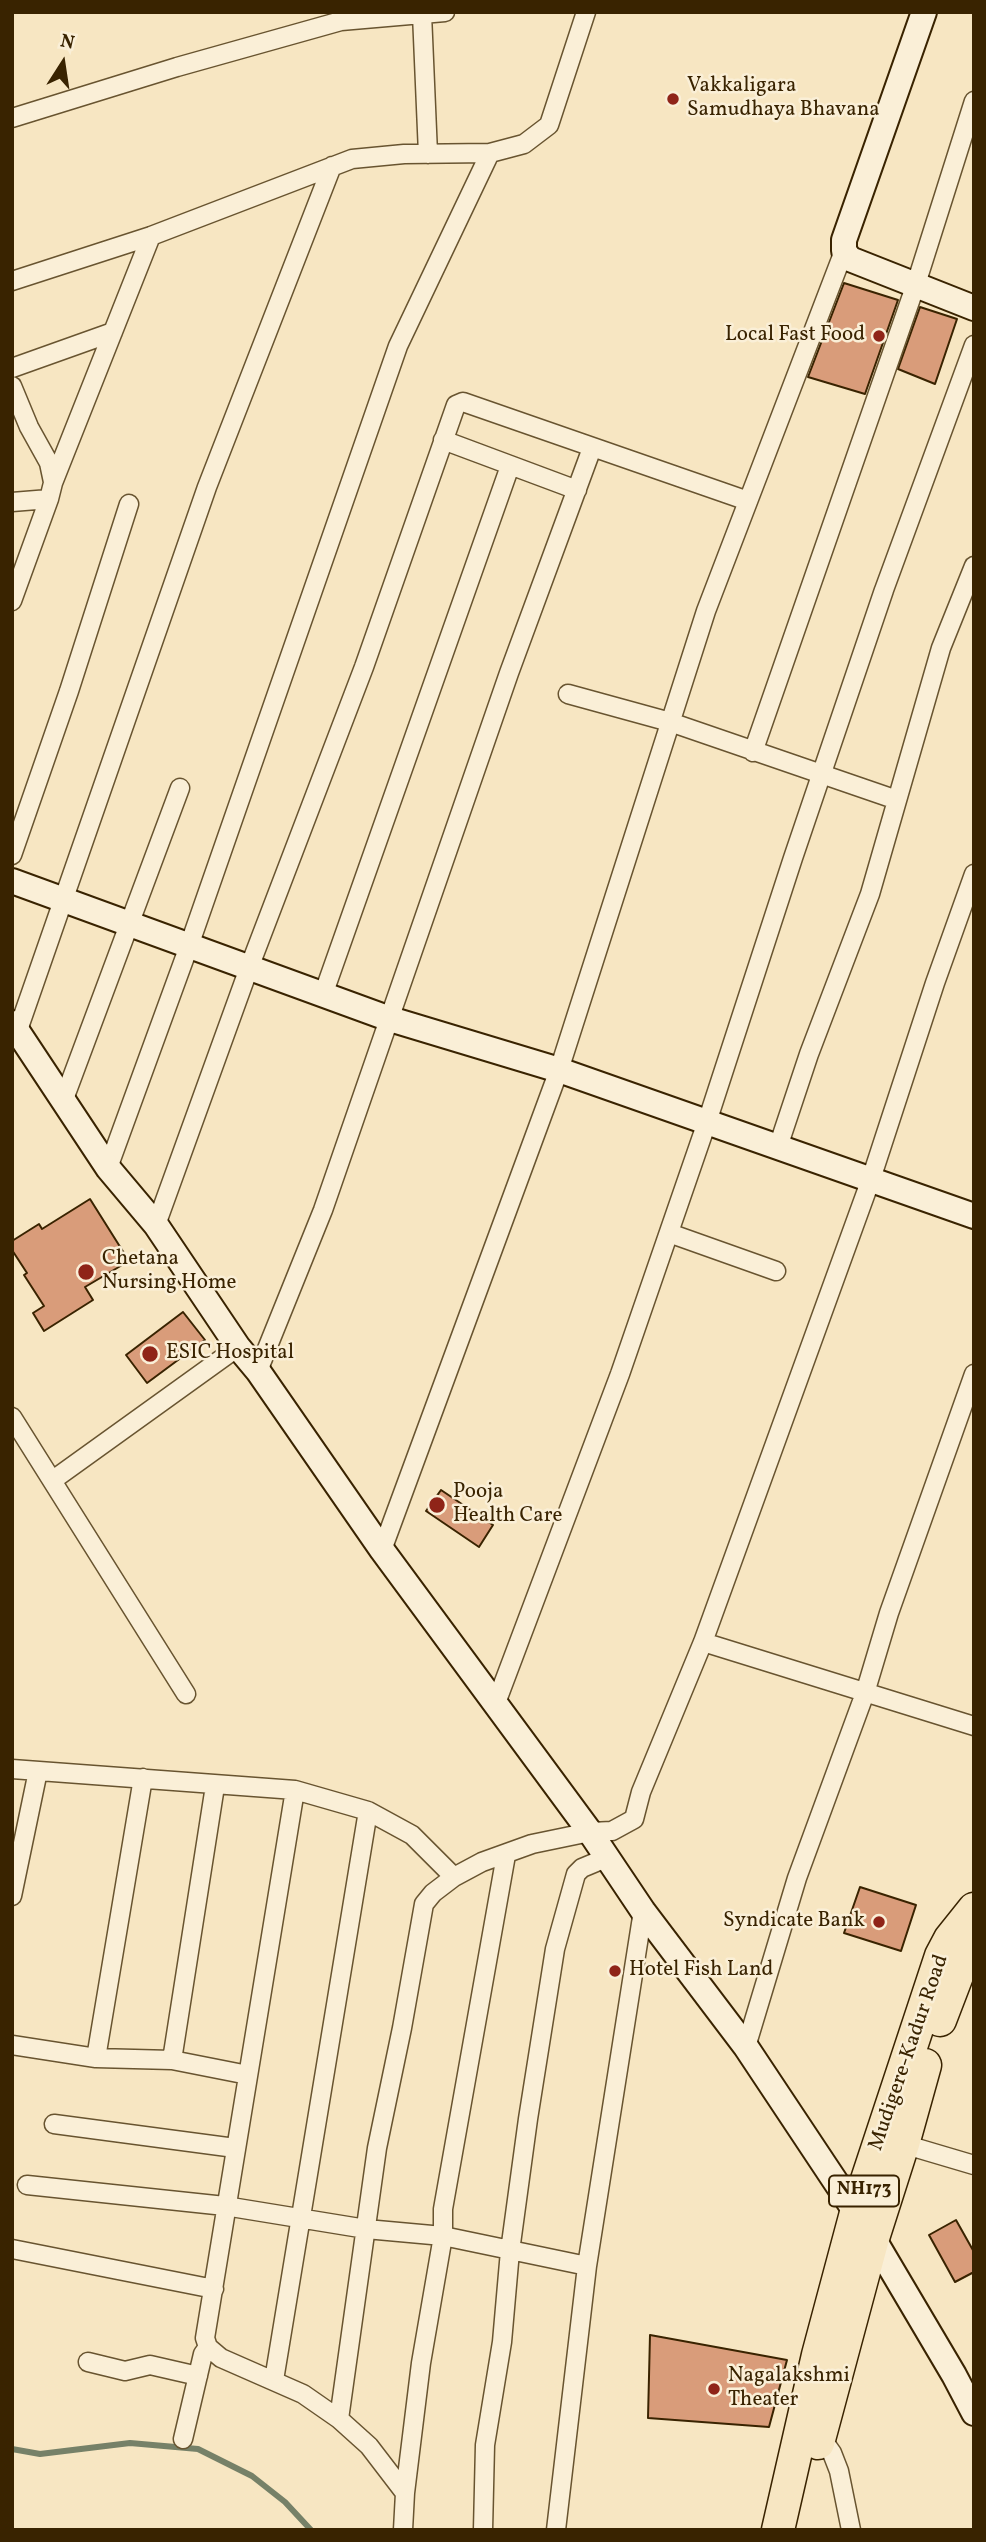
<!DOCTYPE html>
<style>
body{margin:0}
#map{position:relative;width:986px;height:2542px;overflow:hidden;background:#f7e6c2;font-family:Vollkorn,serif}
canvas{display:block}
.frame{position:absolute;inset:0;border:14px solid #392300;pointer-events:none}
.north{position:absolute;left:28px;top:28px;width:70px;height:70px;-webkit-text-stroke:5px #faefd7;paint-order:stroke;rotate:12deg;font-size:19px;font-weight:700;line-height:28px;text-align:center;color:#392300}
.north::after{content:'';display:block;margin:auto;width:24px;height:32px;background:#392300;clip-path:polygon(50% 0,100% 100%,50% 72%,0 100%)}
</style>
<div id="map">
<canvas width="986" height="2542"></canvas>
<div class="frame"></div>
<div class="north">N</div>
</div>
<script>
const c = document.querySelector('canvas').getContext('2d');
c.lineJoin = 'round';
const poly = rows => new Path2D(rows.map(r => 'M' + r).join(''));
function stroke(path, color, width, dash) { c.strokeStyle = color; c.lineWidth = width; c.lineCap = dash ? 'butt' : 'round'; c.setLineDash(dash || []); c.stroke(path); }
function fill(path, color) { c.fillStyle = color; c.fill(path, 'evenodd'); }
function label(font, color, halo, rows, align = 'center') {
  c.font = font + ' Vollkorn,serif'; c.lineWidth = 5; c.setLineDash([]); c.textBaseline = 'middle'; c.strokeStyle = halo; c.fillStyle = color; for (const [text, x, y, turn = 0] of rows) {
    c.save(); c.translate(x, y); c.rotate((+turn || 0) * Math.PI / 180); c.textAlign = isNaN(turn) ? turn : align; if (halo) c.strokeText(text, 0, 0); c.fillText(text, 0, 0); c.restore();
  }
}
stroke(poly([
 [12,2449,40,2454,130,2443,198,2449,252,2476,285,2502,311,2530]
]), '#768168', 6);
const building = poly([
 [844,283,898,300,865,394,808,377,844,283],
 [920,307,957,319,935,384,898,369,920,307],
 [90,1199,129,1261,85,1287,93,1300,44,1331,33,1313,44,1306,24,1275,27,1273,12,1250,12,1241,39,1224,42,1229,90,1199],
 [183,1312,205,1340,147,1383,126,1355,183,1312],
 [441,1490,493,1525,479,1547,426,1511,441,1490],
 [860,1887,916,1905,901,1951,844,1933,860,1887],
 [956,2220,974,2252,974,2272,955,2282,929,2235,956,2220],
 [650,2335,787,2360,769,2427,648,2418,650,2335]
]);
fill(building, '#d99c7a');
stroke(building, '#392300', 2);
const street = poly([
 [422,14,428,154],
 [12,118,177,67,341,21,445,12],
 [12,281,151,236,352,159,404,154,490,153],
 [12,368,113,332],
 [12,386,29,427,49,463,53,482],
 [443,440,577,490],
 [12,502,49,499],
 [12,601,49,499,53,483,151,236],
 [568,694,670,722,897,800],
 [753,752,916,284,974,101],
 [12,855,69,691,129,504],
 [323,995,510,466],
 [18,1030,207,487,332,166],
 [64,1099,180,788],
 [778,1147,809,1054,870,894,941,648,974,566],
 [108,1168,189,946,398,346,490,153,524,144,549,125,586,12],
 [156,1225,249,968,364,667,456,405,463,402,748,501],
 [669,1233,776,1271],
 [258,1371,323,1210,509,673,592,448],
 [12,1417,186,1694],
 [53,1480,238,1347],
 [382,1550,559,1070,706,611,844,251],
 [703,1642,974,1726],
 [496,1703,620,1374,707,1122,793,858,884,590,974,345],
 [12,1769,295,1790,368,1811,412,1835,454,1877],
 [295,1790,205,2338,208,2347,221,2358,303,2394,339,2419,369,2446,405,2493],
 [12,1896,38,1771],
 [12,2045,96,2058,172,2060,248,2075],
 [746,2047,797,1878,865,1693,889,1613,974,1374],
 [96,2058,143,1778],
 [172,2060,215,1786],
 [54,2124,235,2148],
 [903,2144,974,2165],
 [27,2185,225,2206,366,2229,443,2236,587,2266],
 [12,2249,214,2289],
 [88,2362,125,2371,150,2365,198,2376],
 [274,2380,368,1811],
 [339,2419,377,2148,402,2028,424,1904,433,1893,454,1877,482,1862,532,1844,590,1832,612,1831,634,1819,641,1792,703,1642,871,1179,935,983,974,874],
 [820,2436,832,2453,839,2471,851,2530],
 [183,2439,203,2354,208,2347],
 [403,2530,405,2493,421,2363,443,2236,443,2209,506,1855],
 [483,2530,485,2445,502,2342,510,2251,528,2119,555,1949,576,1874,582,1868,606,1858],
 [556,2530,587,2266,643,1911]
]);
const secondary = poly([
 [924,12,844,240,844,251,850,259,974,308],
 [12,881,390,1019,559,1070,974,1216],
 [12,1023,108,1168,156,1225,238,1347,258,1371,382,1550,590,1832,643,1911,746,2047,873,2238,954,2375,974,2413]
]);
const highway = poly([
 [940,2020,963,1960,974,1941],
 [818,2443,873,2238,903,2144,925,2065],
 [778,2530,818,2355,856,2213,941,1956,950,1939,974,1909]
]);
stroke(street, '#685430', 21);
stroke(secondary, '#392300', 28);
stroke(highway, '#392300', 35);
stroke(street, '#faefd7', 18);
stroke(secondary, '#faefd7', 24);
stroke(highway, '#f7e6c2', 32);
for (const [x, y, r, color] of [
 [673,99,7,"#8f2418"],
 [879,336,7,"#8f2418"],
 [86,1272,9,"#8f2418"],
 [150,1354,9,"#8f2418"],
 [437,1505,9,"#8f2418"],
 [879,1922,7,"#8f2418"],
 [615,1971,7,"#8f2418"],
 [714,2389,7,"#8f2418"]
]) { const dot = new Path2D(); dot.arc(x, y, r, 0, 2 * Math.PI); c.fillStyle = color; c.fill(dot); stroke(dot, '#faefd7', 2.5); }
for (const [x, y, w] of [
 [864,2191,70]
]) { const box = new Path2D(); box.roundRect(x - w / 2, y - 15.5, w, 31, 5); c.fillStyle = '#faefd7'; c.fill(box); stroke(box, '#392300', 2); }
label('bold 19px', '#392300', null, [
 ["NH173",864,2191]
]);
label('21px', '#392300', '#faefd7', [
 ["Vakkaligara",687,87],
 ["Samudhaya Bhavana",687,111],
 ["Local Fast Food",865,336,"right"],
 ["Chetana",102,1260],
 ["Nursing Home",102,1284],
 ["ESIC Hospital",166,1354],
 ["Pooja",453,1493],
 ["Health Care",453,1517],
 ["Syndicate Bank",865,1922,"right"],
 ["Hotel Fish Land",629,1971],
 ["Nagalakshmi",728,2377],
 ["Theater",728,2401]
], 'left');
label('21px', '#392300', '#faefd7', [
 ["Mudigere-Kadur Road",910,2053,-71]
]);
</script>
